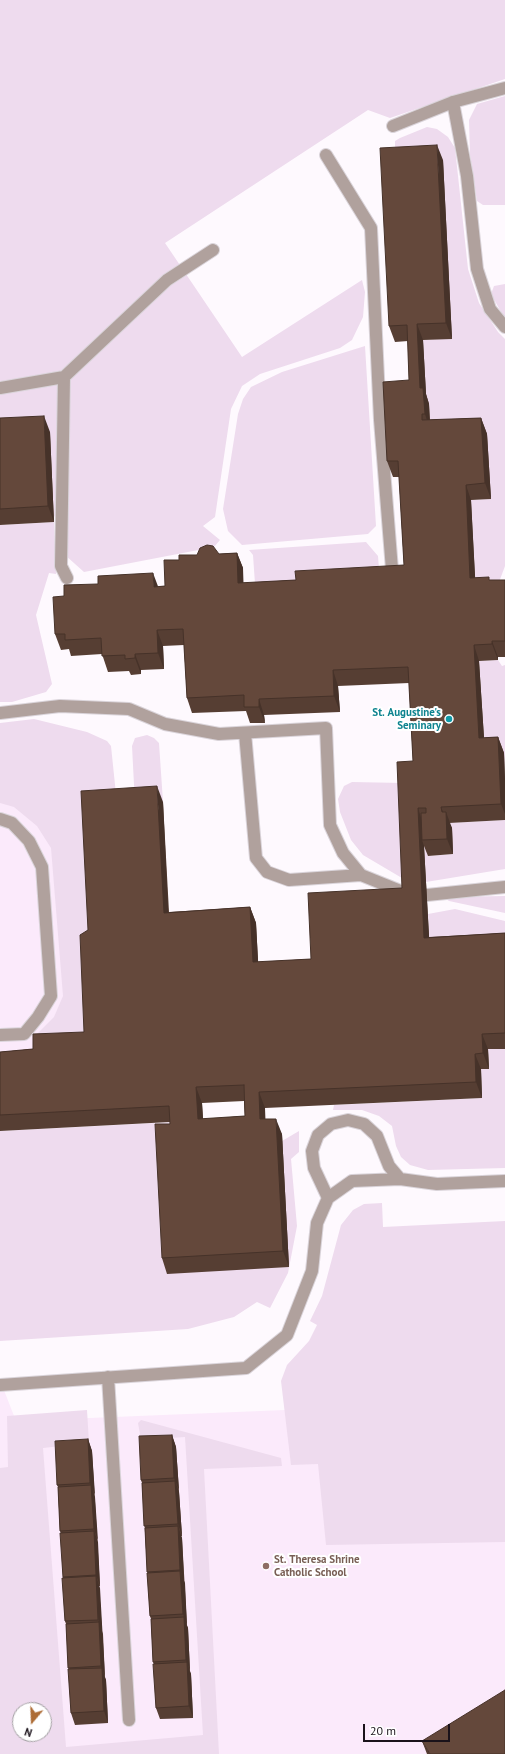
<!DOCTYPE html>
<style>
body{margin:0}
#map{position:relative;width:505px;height:1754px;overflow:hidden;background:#fef9fe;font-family:"PT Sans",sans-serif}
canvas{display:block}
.north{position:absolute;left:12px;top:1702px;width:40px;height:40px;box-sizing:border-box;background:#fff;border:1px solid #a3a0a3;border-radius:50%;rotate:199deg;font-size:11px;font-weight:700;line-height:16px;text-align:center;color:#1a121a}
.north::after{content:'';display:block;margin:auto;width:14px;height:18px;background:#ad6c35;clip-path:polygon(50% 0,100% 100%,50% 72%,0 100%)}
.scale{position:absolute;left:363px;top:1724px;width:87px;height:18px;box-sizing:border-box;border:2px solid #1a121a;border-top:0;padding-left:5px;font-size:12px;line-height:14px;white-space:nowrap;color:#1a121a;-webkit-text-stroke:3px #fff;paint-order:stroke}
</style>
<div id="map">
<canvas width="505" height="1754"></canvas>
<div class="north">N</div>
<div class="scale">20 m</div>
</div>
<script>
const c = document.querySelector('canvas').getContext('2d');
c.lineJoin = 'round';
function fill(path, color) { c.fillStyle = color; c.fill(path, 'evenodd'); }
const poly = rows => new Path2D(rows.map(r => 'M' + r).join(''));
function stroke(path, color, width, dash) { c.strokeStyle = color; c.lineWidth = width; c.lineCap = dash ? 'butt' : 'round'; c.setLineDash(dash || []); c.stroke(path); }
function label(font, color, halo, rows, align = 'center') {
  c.font = font + ' "PT Sans",sans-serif'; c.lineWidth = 4; c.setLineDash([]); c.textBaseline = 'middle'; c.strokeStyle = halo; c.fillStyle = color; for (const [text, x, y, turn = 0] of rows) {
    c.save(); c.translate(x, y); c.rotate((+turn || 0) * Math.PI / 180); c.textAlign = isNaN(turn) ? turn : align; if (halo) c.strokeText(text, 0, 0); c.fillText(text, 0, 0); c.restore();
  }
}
fill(poly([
 [0,764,72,764,90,1048,0,1068],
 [0,1380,16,1421,505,1401,505,1754,0,1754],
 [20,1710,44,1710,44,1734,20,1734]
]), '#fbeafb');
fill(poly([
 [0,0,505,0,505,79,390,118,368,110,165,243,242,357,362,280,365,292,363,317,352,340,340,348,260,374,242,386,231,409,215,517,203,526,220,540,214,547,84,572,65,555,61,508,54,517,50,432,0,435],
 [505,96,505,205,483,205,477,201,470,155,469,120,477,104],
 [427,127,437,129,448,137,455,148,468,269,479,303,498,332,505,339,505,566,495,593,476,594,471,500,490,499,430,430,429,404,426,404,423,340,452,338,397,163,395,146,395,141,400,138],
 [505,284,505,319,491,294,494,286],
 [365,346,376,526,368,534,242,545,228,531,223,509,238,414,243,399,251,387,282,372],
 [54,522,56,574,49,573,36,615,52,684,46,692,12,702,0,702,0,525],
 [366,542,378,556,380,582,256,598,253,555,249,550],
 [498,660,502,666,505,665,505,780,504,753,485,753,479,661],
 [34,719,87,732,107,741,111,746,117,804,90,1048,39,1050,37,1034,54,1017,63,996,51,848,37,826,14,807,0,803,0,723],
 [147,735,154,738,159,743,163,802,135,804,132,746,135,738],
 [352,782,403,783,407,881,363,855,351,840,340,812,338,799,344,786],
 [505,820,505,869,426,882,423,824,428,856,453,854,447,823],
 [505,896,505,913,449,901,443,897],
 [455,909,505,921,505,949,430,953,428,914],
 [488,1049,505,1049,505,1168,428,1170,410,1165,401,1157,396,1146,392,1126,379,1116,362,1110,333,1110,334,1105,482,1098,481,1069,489,1069],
 [175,1122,282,1141,299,1131,299,1152,291,1159,297,1226,288,1273,270,1308,257,1302,234,1317,188,1329,0,1341,0,1131],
 [382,1203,383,1227,505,1221,505,1542,326,1545,318,1464,291,1465,281,1381,287,1365,309,1341,317,1325,310,1321,322,1296,341,1225,353,1210,364,1204],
 [87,1410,89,1443,43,1448,66,1747,203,1735,185,1437,141,1440,138,1423,141,1420,281,1458,282,1466,204,1469,219,1754,0,1754,0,1468,8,1467,7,1416],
 [20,1710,44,1710,44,1734,20,1734]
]), '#eedbee');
const minor = poly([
 [453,102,467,176,477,269,490,309,505,327],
 [393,126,453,102,505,88],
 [326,155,371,228,380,420,393,582],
 [64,377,61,566,67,578],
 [0,388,64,377,167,280,213,250],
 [0,713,60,706,129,709,165,724,219,734,326,728,330,825,343,853,361,875,289,880,267,872,256,858,245,733],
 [0,819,12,823,29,841,42,867,51,996,38,1017,24,1034,0,1035],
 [361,875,408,894],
 [427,895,505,887],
 [328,1198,314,1168,312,1151,318,1135,331,1124,348,1120,364,1124,377,1136,389,1166,400,1179],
 [108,1377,129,1720],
 [0,1385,246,1368,287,1335,312,1271,317,1223,328,1198,352,1181,400,1179,437,1184,505,1181]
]);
stroke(minor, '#dad4da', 14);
stroke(minor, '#b0a19d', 12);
fill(poly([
 [443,160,452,339,423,340,426,394,429,404,430,420,481,418,487,434,491,499,471,500,475,578,490,580,505,580,505,657,498,657,498,660,479,661,484,738,498,737,504,753,505,780,505,820,449,823,452,828,453,854,428,856,424,846,429,937,505,933,505,1049,488,1049,489,1069,481,1069,482,1098,265,1108,265,1119,282,1134,289,1267,167,1274,162,1258,170,1122,0,1131,0,1052,33,1049,84,1032,88,930,163,802,169,912,250,907,256,923,258,962,311,959,402,888,413,761,409,683,338,686,340,712,264,715,265,723,250,723,246,711,192,713,187,698,184,645,163,646,164,669,141,670,141,674,131,675,129,671,108,672,102,654,71,656,69,649,61,650,55,634,64,596,165,586,179,560,197,555,237,553,243,568,243,583,296,580,404,565,399,477,393,477,387,461,409,380,408,341,395,342,389,326],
 [244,1101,245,1116,203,1119,202,1103],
 [0,418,50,432,54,522,0,525],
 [172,1435,176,1447,182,1536,181,1536,182,1538,187,1626,188,1628,190,1672,191,1674,193,1718,160,1719,156,1708,154,1664,153,1662,151,1619,150,1616,142,1483,141,1480],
 [88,1439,92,1451,100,1586,99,1586,102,1631,103,1634,105,1678,106,1680,108,1723,75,1725,71,1713,66,1624,65,1621,61,1533,60,1531,58,1487,57,1485],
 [422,1741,430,1754,427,1754]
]), '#563e33');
fill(poly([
 [437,145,443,160,452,339,446,323],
 [417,324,423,340,426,394,429,404,430,430,425,414,420,388],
 [44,416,50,432,54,522,48,506],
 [481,418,487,434,491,499,485,483],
 [466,485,471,500,476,594,470,578],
 [237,553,243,568,244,599,238,583],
 [153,573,159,589,154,587],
 [157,630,163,646,164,669,158,653],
 [492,641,498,657,498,660,492,644],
 [474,645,479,661,485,753,479,738],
 [135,654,141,670,141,674,135,658],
 [333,670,338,686,340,712,334,696],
 [259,699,264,715,265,723,259,707],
 [498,737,504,753,505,780,505,814,501,804],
 [157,786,163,802,169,928,164,913],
 [441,807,446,820,446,812,452,828,453,854,447,839,442,812],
 [418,808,423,824,422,840,424,846,430,953,424,938],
 [250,907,256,923,259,978,253,962],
 [482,1034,488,1049,489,1069,483,1053],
 [475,1054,481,1069,482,1098,476,1082],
 [196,1087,202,1103,204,1135,198,1119],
 [259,1092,265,1108,266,1135,260,1119],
 [276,1119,282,1134,289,1267,283,1251],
 [172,1435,176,1447,179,1490,174,1478],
 [88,1439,92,1451,95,1495,90,1483],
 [175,1481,179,1492,182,1536,178,1524],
 [91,1485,95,1497,98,1541,94,1529],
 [178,1526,182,1538,184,1581,180,1570],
 [94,1531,98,1542,100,1586,96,1575],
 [180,1571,185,1583,187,1626,183,1614],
 [96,1576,100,1588,105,1678,101,1666],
 [184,1617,188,1628,190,1672,186,1660],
 [187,1662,191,1674,193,1718,189,1706],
 [102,1668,106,1680,108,1723,104,1711]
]), '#463229');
const building = poly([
 [437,145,446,323,417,324,420,388,423,388,425,414,422,414,422,420,481,418,485,483,466,485,470,578,489,577,489,580,505,580,505,641,492,641,492,644,474,645,479,738,498,737,501,804,441,807,442,812,446,812,447,839,422,840,421,813,426,813,426,808,418,808,424,938,505,933,505,1033,482,1034,483,1053,475,1054,476,1082,259,1092,260,1119,276,1119,283,1251,162,1258,155,1124,170,1124,169,1106,0,1115,0,1052,33,1049,33,1034,84,1032,80,935,88,930,81,791,157,786,164,913,250,907,253,962,311,959,308,893,402,888,397,762,413,761,408,667,333,670,334,696,259,699,259,707,244,707,244,695,187,698,183,629,157,630,158,653,135,654,135,658,125,659,125,655,102,656,101,638,65,640,65,634,55,634,53,597,64,596,64,585,98,584,98,576,153,573,154,587,165,586,164,560,179,560,179,555,197,555,200,548,207,545,213,546,219,554,237,553,238,583,296,580,295,571,404,565,398,461,387,461,383,382,409,380,407,325,389,326,380,148,437,145],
 [244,1085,245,1116,198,1119,196,1087,244,1085],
 [44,416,48,506,0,509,0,418,44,416],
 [172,1435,174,1478,141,1480,139,1436,172,1435],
 [88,1439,90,1483,57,1485,55,1441,88,1439],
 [175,1481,178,1524,144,1526,142,1483,175,1481],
 [91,1485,94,1529,60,1531,58,1487,91,1485],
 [178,1526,180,1570,147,1572,145,1528,178,1526],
 [94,1531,96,1575,63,1577,60,1533,94,1531],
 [180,1571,183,1614,150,1616,147,1573,180,1571],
 [96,1576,98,1620,65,1621,62,1578,96,1576],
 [184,1617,186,1660,153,1662,151,1619,184,1617],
 [99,1622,101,1666,68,1668,66,1624,99,1622],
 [187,1662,189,1706,156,1708,153,1664,187,1662],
 [102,1668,104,1711,71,1713,68,1669,102,1668],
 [505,1690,505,1754,430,1754,422,1741,505,1690]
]);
fill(building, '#64483b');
stroke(building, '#463229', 1);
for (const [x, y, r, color] of [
 [449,719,4,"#0f9aa8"],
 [266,1566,4,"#8d6e63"]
]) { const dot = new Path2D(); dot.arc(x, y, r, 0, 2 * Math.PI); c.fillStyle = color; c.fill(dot); stroke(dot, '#fff', 1.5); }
label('bold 11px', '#0d838f', '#fff', [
 ["St. Augustine's",441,713],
 ["Seminary",441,726]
], 'right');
label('bold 11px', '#785e54', '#fff', [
 ["St. Theresa Shrine",274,1560],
 ["Catholic School",274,1573]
], 'left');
</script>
